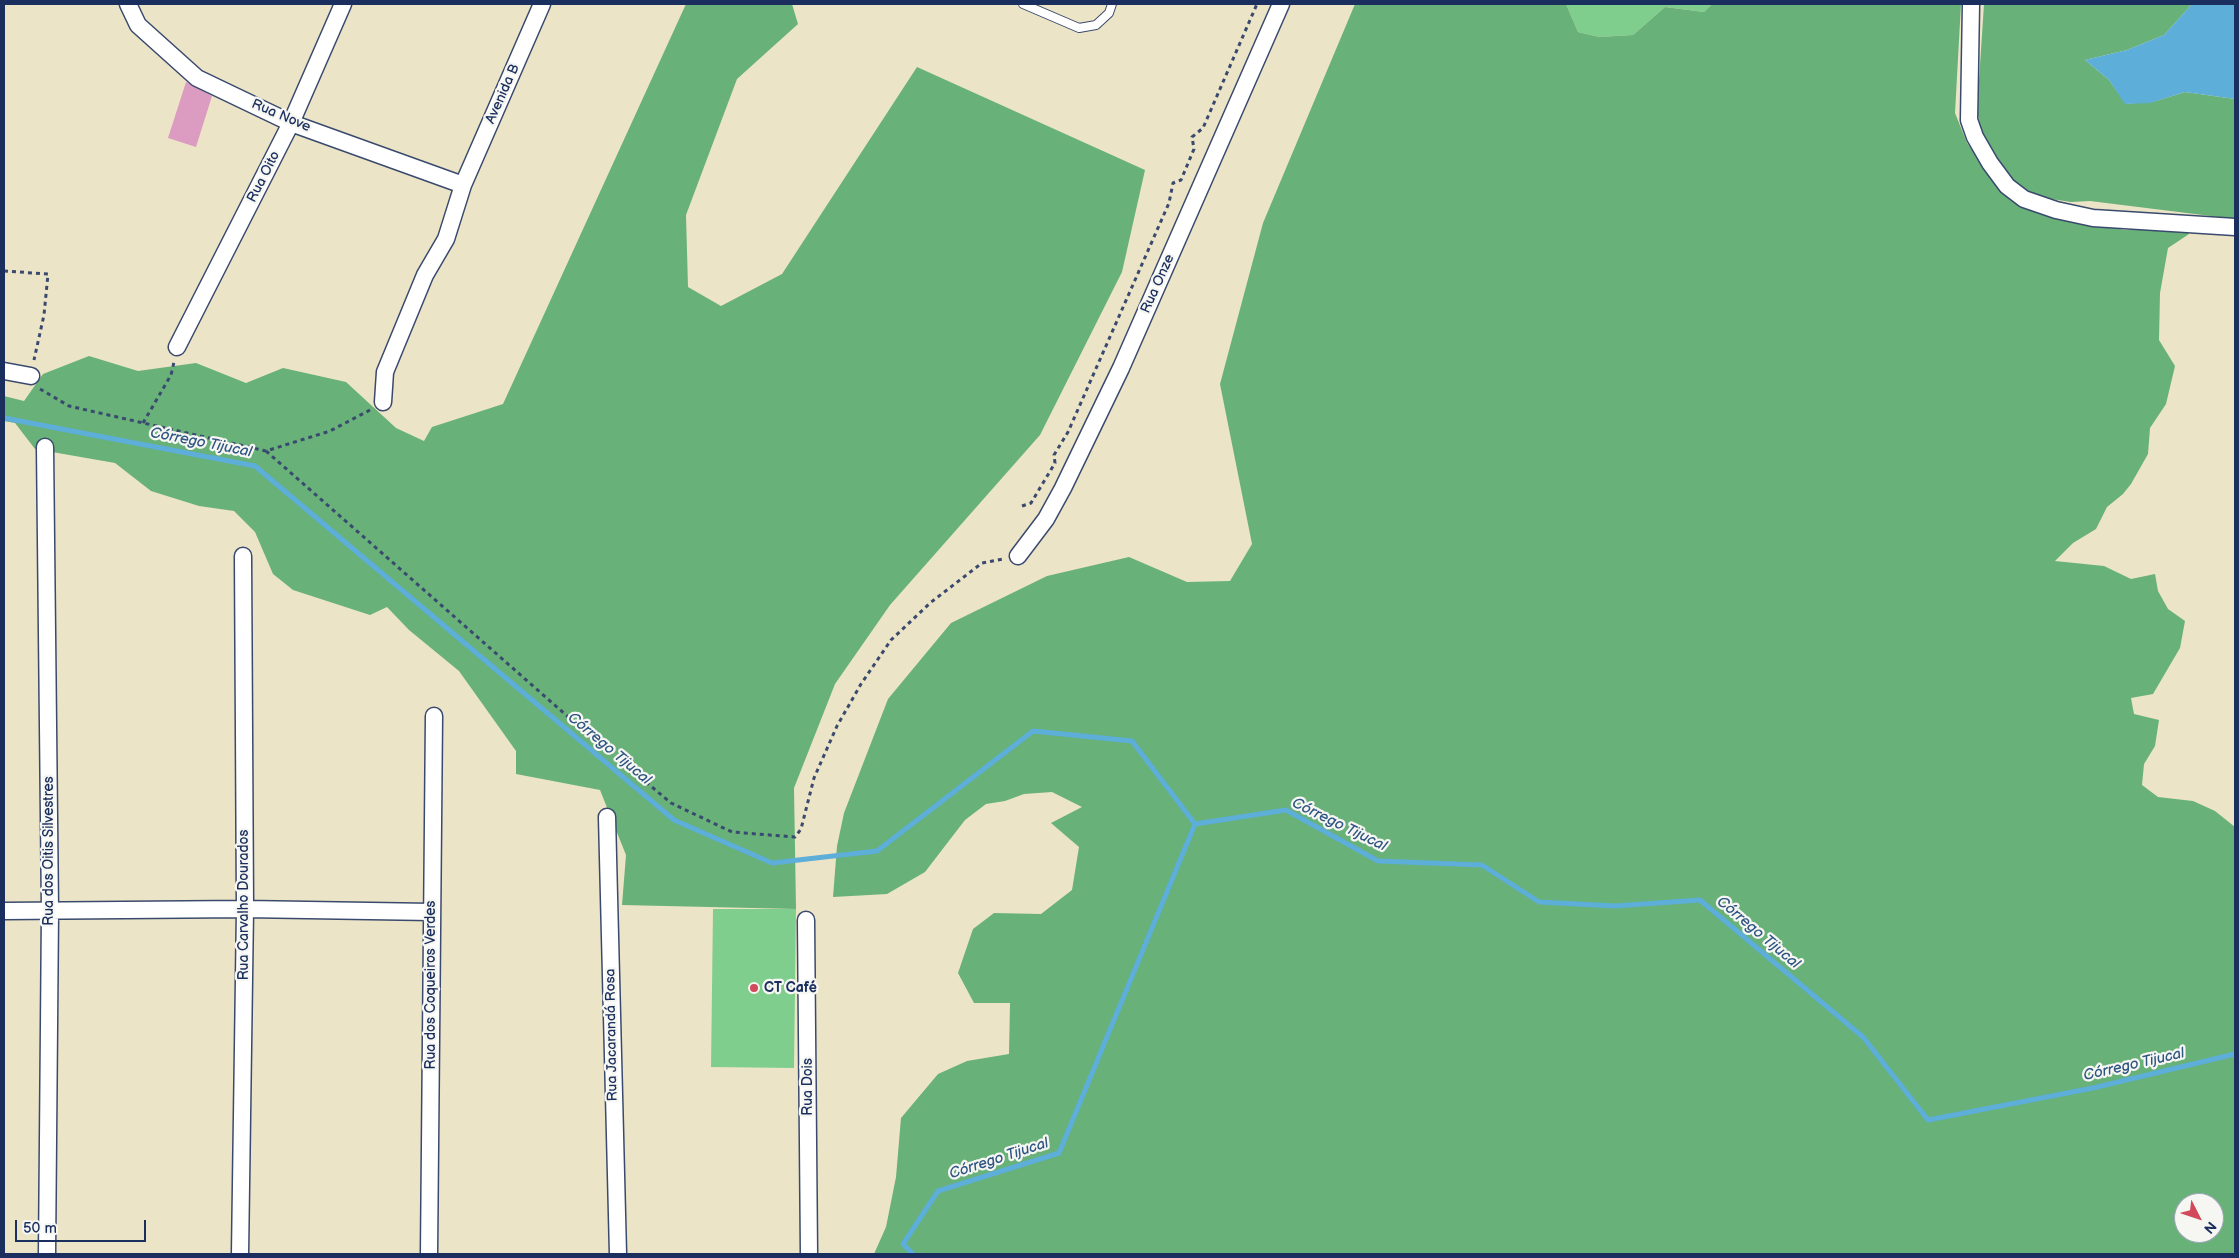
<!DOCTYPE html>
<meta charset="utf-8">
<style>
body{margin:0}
#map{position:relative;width:2239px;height:1258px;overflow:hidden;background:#ece4c6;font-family:"Balsamiq Sans",sans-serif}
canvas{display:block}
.frame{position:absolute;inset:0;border:5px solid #1b2f5e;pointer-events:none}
.north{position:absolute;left:2174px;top:1193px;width:50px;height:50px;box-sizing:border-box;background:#f6f6f2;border:1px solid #9ea6b7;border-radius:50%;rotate:131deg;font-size:14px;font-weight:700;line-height:20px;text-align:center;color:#1b2f5e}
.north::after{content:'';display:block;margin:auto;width:18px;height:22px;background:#d1495b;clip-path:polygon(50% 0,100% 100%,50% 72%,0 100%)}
.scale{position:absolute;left:15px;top:1220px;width:131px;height:22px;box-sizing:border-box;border:2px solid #1b2f5e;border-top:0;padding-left:6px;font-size:15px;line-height:18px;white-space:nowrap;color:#1b2f5e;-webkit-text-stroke:4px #f6f6f2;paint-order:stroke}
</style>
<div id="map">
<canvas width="2239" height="1258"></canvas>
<div class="frame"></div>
<div class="north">N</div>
<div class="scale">50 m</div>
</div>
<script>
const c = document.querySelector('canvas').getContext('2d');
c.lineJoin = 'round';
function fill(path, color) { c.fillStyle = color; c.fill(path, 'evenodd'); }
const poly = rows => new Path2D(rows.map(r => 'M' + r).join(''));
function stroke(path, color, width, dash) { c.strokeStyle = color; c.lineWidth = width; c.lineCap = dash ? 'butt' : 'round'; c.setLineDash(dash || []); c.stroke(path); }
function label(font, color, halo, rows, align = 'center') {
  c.font = font + ' "Balsamiq Sans",sans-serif'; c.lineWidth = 4.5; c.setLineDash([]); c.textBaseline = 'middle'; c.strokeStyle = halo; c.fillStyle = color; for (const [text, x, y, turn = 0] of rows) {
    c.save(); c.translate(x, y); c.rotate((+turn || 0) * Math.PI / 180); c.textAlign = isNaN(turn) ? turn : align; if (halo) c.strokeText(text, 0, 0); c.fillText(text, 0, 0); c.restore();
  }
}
fill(poly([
 [1566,4,1712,4,1704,12,1665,7,1633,35,1599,37,1578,32],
 [713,909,796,909,794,1068,711,1067]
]), '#80ce8e');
fill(poly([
 [686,4,792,4,798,24,737,79,686,215,688,287,721,306,782,274,917,67,1145,170,1122,272,1040,435,890,605,835,684,794,788,796,909,622,905,626,855,600,790,516,774,516,751,459,671,409,630,387,607,370,615,293,590,273,574,255,532,234,511,199,506,151,491,115,463,35,449,15,423,4,421,4,396,24,401,43,374,89,356,138,371,196,363,246,383,283,368,346,382,396,428,424,441,432,427,503,404],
 [1355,4,1566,4,1578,32,1599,37,1633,35,1665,7,1704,12,1712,4,1961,4,1955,113,1967,143,1994,180,2070,220,2125,230,2185,230,2189,234,2168,248,2160,293,2159,340,2175,366,2166,404,2150,428,2148,454,2131,484,2123,494,2107,507,2096,529,2073,543,2055,561,2104,566,2131,579,2155,574,2158,591,2168,609,2185,621,2180,648,2153,694,2131,698,2134,714,2159,720,2155,746,2144,764,2142,785,2158,797,2193,801,2215,811,2235,827,2235,1254,874,1254,886,1227,896,1177,901,1118,938,1074,967,1061,1009,1054,1010,1003,974,1003,958,973,973,929,994,913,1041,914,1072,890,1079,847,1051,823,1082,807,1052,792,1024,794,1005,801,986,804,965,820,925,872,887,894,833,897,837,846,844,813,888,699,951,623,1047,576,1129,557,1187,582,1230,581,1252,544,1220,384,1263,223],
 [2184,1203,2214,1203,2214,1233,2184,1233],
 [1984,4,2192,4,2164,35,2127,50,2085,60,2109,80,2126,104,2156,101,2185,92,2235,99,2235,219,2090,201,2071,202,2038,197,2013,181,1993,157,1981,129,1977,111]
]), '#68b179');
fill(poly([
 [2192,4,2235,4,2235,99,2185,92,2150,103,2125,104,2109,80,2085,60,2127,50,2164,35]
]), '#5daed8');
stroke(poly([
 [4,418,255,466,674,820,772,863,877,851,1033,731,1132,741,1195,824,1286,810,1378,861,1482,865,1539,902,1615,906,1700,900,1863,1037,1928,1120,2093,1088,2235,1054],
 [913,1254,903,1244,938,1191,1059,1153,1195,824]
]), '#5daed8', 5);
fill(poly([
 [186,82,212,96,196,147,168,138]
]), '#dc9bc0');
const lane = poly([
 [1023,4,1079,28,1096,25,1109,13,1112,4]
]);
const street = poly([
 [128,4,138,25,197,78,291,123,463,185],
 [1971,4,1969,120,1975,137,1990,163,2007,186,2024,199,2056,210,2093,218,2235,227],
 [177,347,291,123,343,4],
 [4,371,31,376],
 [383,402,385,372,425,275,446,239,463,185,542,4],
 [45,447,50,911,47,1254],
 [1018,556,1046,519,1063,488,1121,368,1281,4],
 [607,817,618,1254],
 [4,911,245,909,432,912],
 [806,920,809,1254],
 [240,1254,245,909,243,556],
 [429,1254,434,716]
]);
stroke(lane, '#3a4a6e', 10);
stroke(street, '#3a4a6e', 19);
stroke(poly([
 [4,271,48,274,44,315,34,360],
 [40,389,69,406,266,451,330,431,370,410],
 [143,423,171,375,174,362],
 [266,451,566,715,671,803,732,832,795,837,801,829,814,778,837,726,861,684,891,640,930,603,982,563,1003,559],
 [1022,506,1031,503,1055,463,1054,455,1068,432,1169,203,1173,183,1181,180,1194,149,1192,137,1203,128,1257,4]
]), '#3a4a6e', 3, [4, 4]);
stroke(lane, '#fff', 8);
stroke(street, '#fff', 16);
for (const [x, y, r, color] of [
 [754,988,5,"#d1495b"]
]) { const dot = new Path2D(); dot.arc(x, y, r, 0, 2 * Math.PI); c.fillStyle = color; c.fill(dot); stroke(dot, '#f6f6f2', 2); }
label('14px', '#1b2f5e', '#f6f6f2', [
 ["Avenida B",503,94,-66],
 ["Rua Nove",281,116,23],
 ["Rua Oito",264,177,-63],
 ["Rua Onze",1158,284,-66],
 ["Rua dos Oitis Silvestres",49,851,-90],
 ["Rua Carvalho Dourados",244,905,-90],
 ["Rua dos Coqueiros Verdes",431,985,-90],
 ["Rua Jacarandá Rosa",612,1035,-91],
 ["Rua Dois",808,1087,-90]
]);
label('bold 14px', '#1b2f5e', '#f6f6f2', [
 ["CT Café",764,988]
], 'left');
label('italic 15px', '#2f5583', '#f6f6f2', [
 ["Córrego Tijucal",201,443,11],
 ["Córrego Tijucal",609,749,40],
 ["Córrego Tijucal",1339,825,26],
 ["Córrego Tijucal",1758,933,40],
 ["Córrego Tijucal",2134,1065,-13],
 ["Córrego Tijucal",999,1159,-18]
]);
</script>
